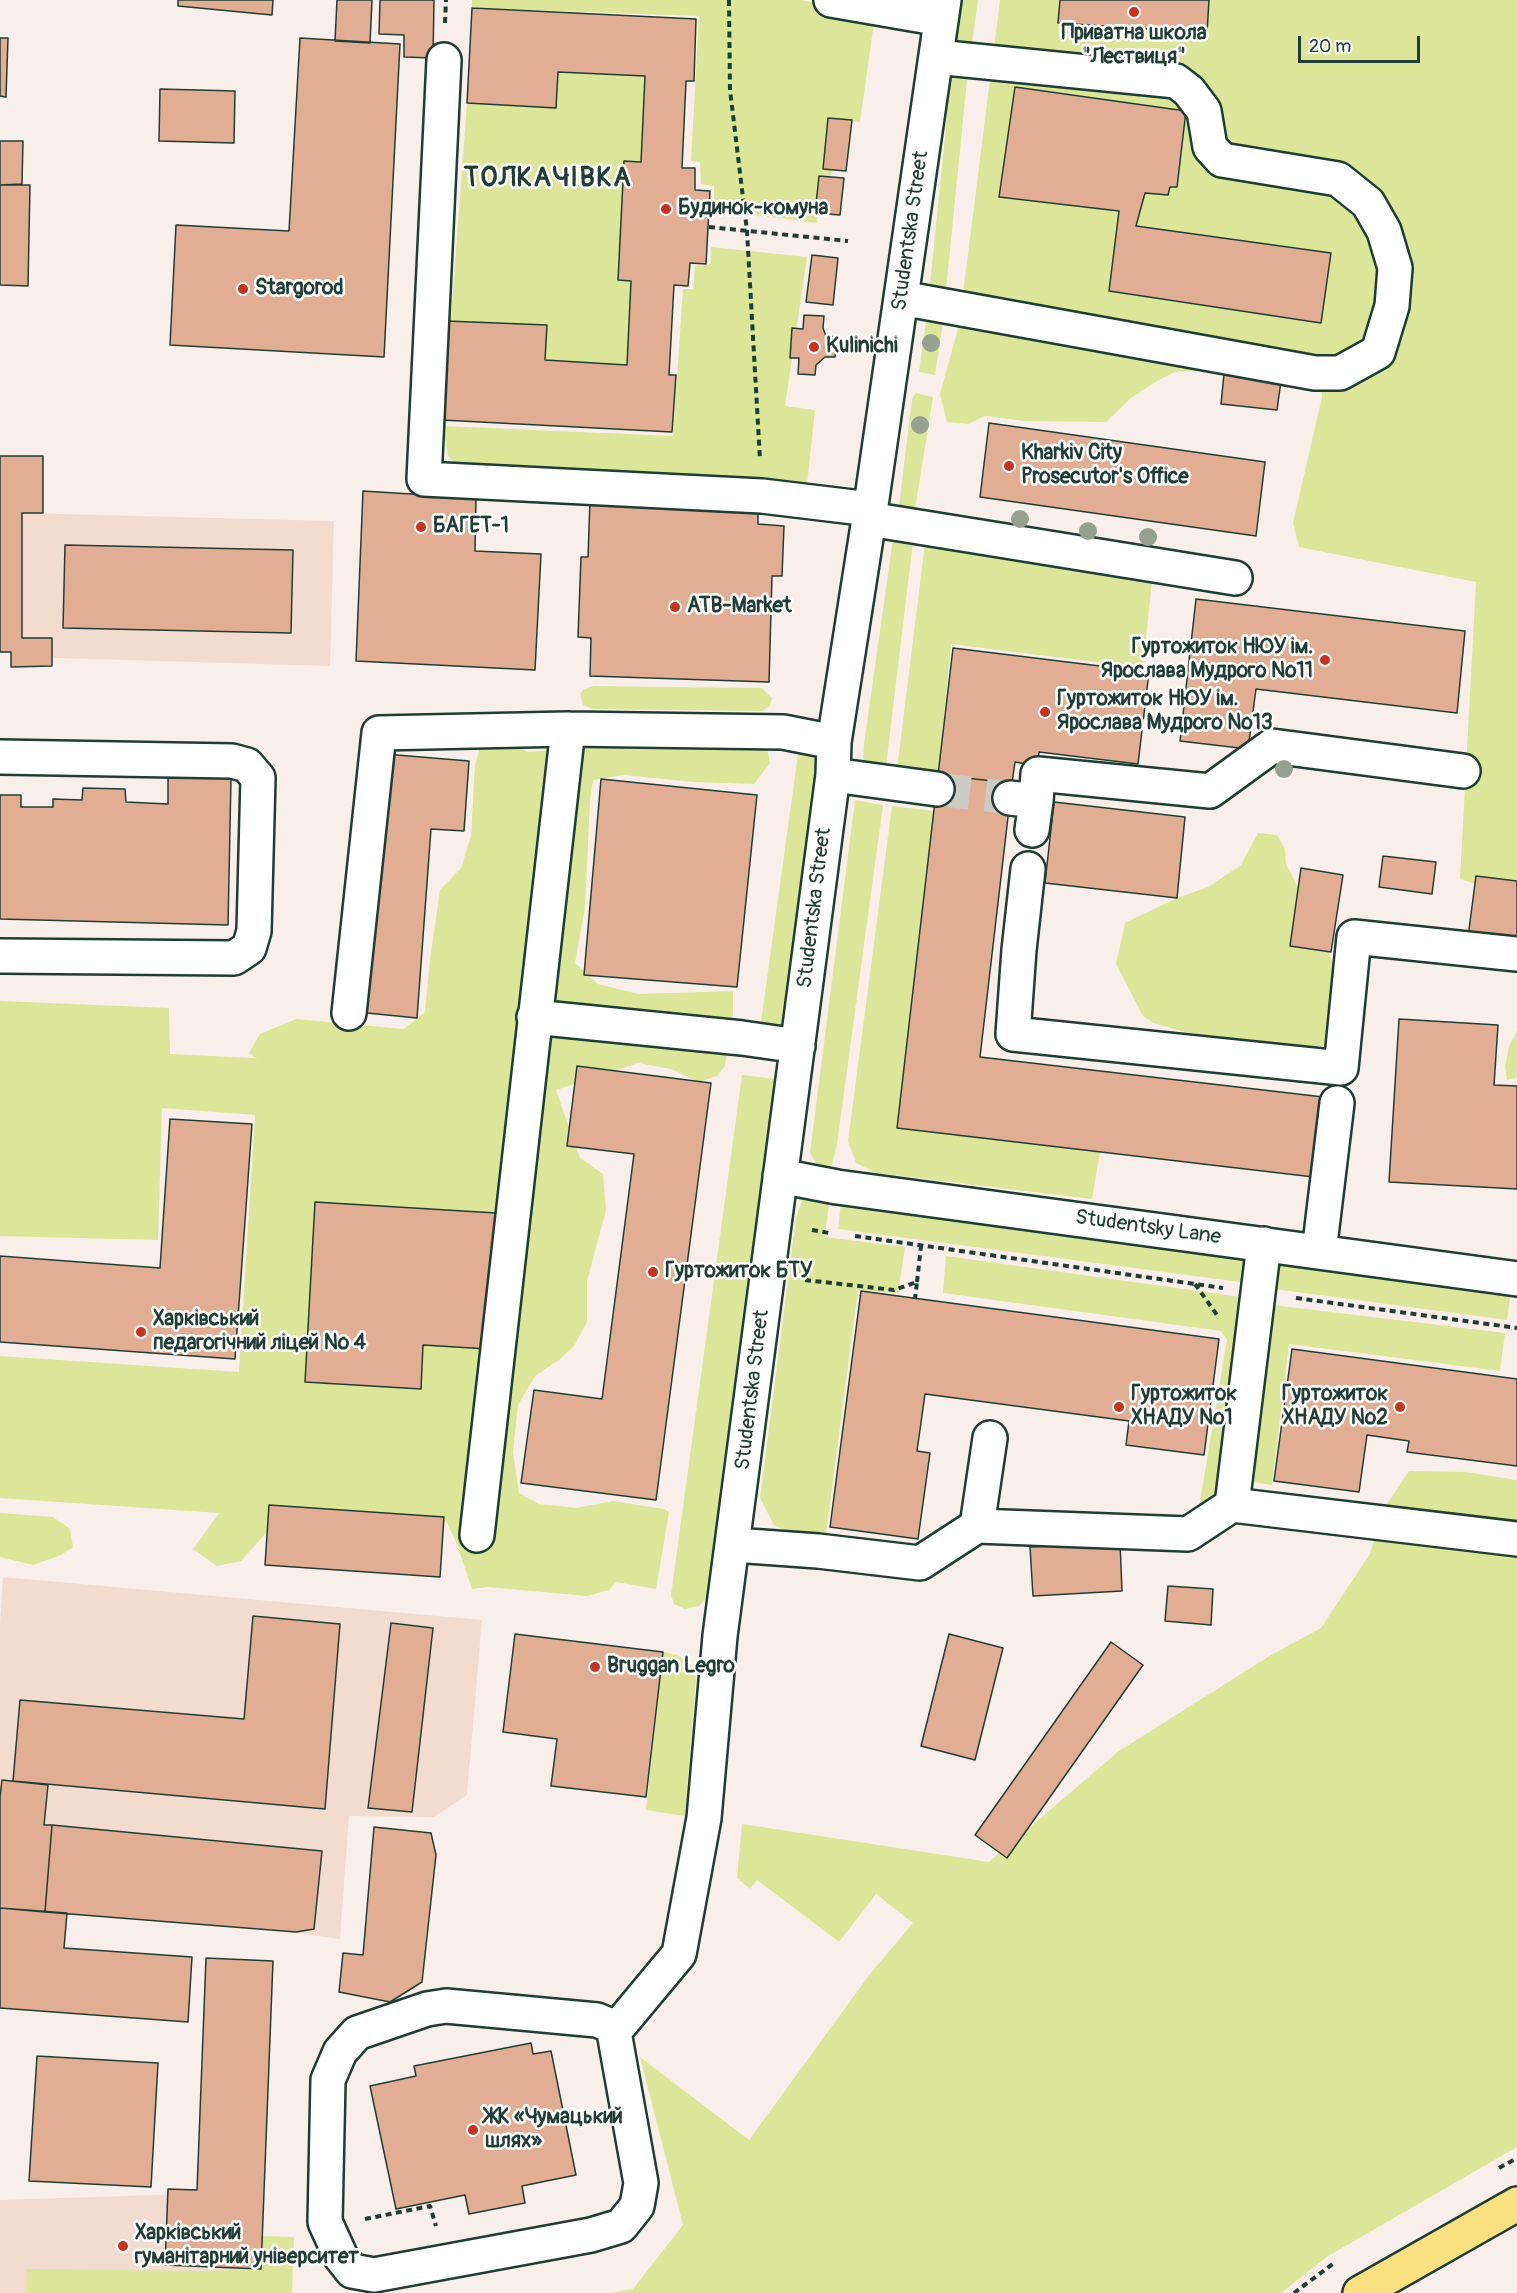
<!DOCTYPE html>
<meta charset="utf-8">
<style>
body{margin:0}
#map{position:relative;width:1517px;height:2293px;overflow:hidden;background:#f9efea;font-family:Pangolin,sans-serif}
canvas{display:block}
.scale{position:absolute;left:1298px;top:36px;width:122px;height:27px;box-sizing:border-box;border:3px solid #1f3d34;border-top:0;padding-left:8px;font-size:18px;line-height:21px;white-space:nowrap;color:#1f3d34;-webkit-text-stroke:4px #fff;paint-order:stroke}
</style>
<div id="map">
<canvas width="1517" height="2293"></canvas>
<div class="scale">20 m</div>
</div>
<script>
const c = document.querySelector('canvas').getContext('2d');
c.lineJoin = 'round';
function fill(path, color) { c.fillStyle = color; c.fill(path, 'evenodd'); }
const poly = rows => new Path2D(rows.map(r => 'M' + r).join(''));
function stroke(path, color, width, dash) { c.strokeStyle = color; c.lineWidth = width; c.lineCap = dash ? 'butt' : 'round'; c.setLineDash(dash || []); c.stroke(path); }
function label(font, color, halo, rows, align = 'center') {
  c.font = font + ' Pangolin,sans-serif'; c.lineWidth = 5; c.setLineDash([]); c.textBaseline = 'middle'; c.strokeStyle = halo; c.fillStyle = color; for (const [text, x, y, turn = 0] of rows) {
    c.save(); c.translate(x, y); c.rotate((+turn || 0) * Math.PI / 180); c.textAlign = isNaN(turn) ? turn : align; if (halo) c.strokeText(text, 0, 0); c.fillText(text, 0, 0); c.restore();
  }
}
fill(poly([
 [22,513,334,521,330,666,21,657],
 [3,1577,482,1620,467,1795,434,1817,349,1816,340,1939,0,1892,0,1623],
 [248,2192,245,2293,0,2293,0,2200]
]), '#f2dcd0');
fill(poly([
 [472,0,801,0,875,15,860,122,848,121,838,145,830,181,820,190,817,223,714,210,714,186,701,184,700,162,691,161,699,16,472,8],
 [960,0,978,0,971,51,959,47,955,35],
 [1000,0,1517,0,1517,897,1460,879,1476,582,1299,547,1293,523,1322,397,1320,362,1229,346,1194,371,1175,372,1157,381,1131,398,1106,422,1025,421,985,416,968,424,947,422,940,394,959,325],
 [952,68,968,70,946,290,930,284],
 [558,72,645,76,641,162,625,161,618,280,631,281,627,365,545,360,546,325,447,321,451,317,467,103,556,108],
 [711,247,807,257,785,406,815,410,807,485,463,470,448,456,443,426,673,436,683,289,693,289,695,266,710,265],
 [927,314,944,316,935,375,919,372],
 [916,393,933,397,915,509,899,507,912,399],
 [893,539,913,542,885,774,863,765,864,744],
 [925,543,1152,580,1143,668,951,644,938,775,897,770],
 [594,686,762,688,772,698,770,706,762,711,593,709,583,705,580,694,584,689],
 [591,739,767,748,770,763,754,784,694,782,623,775,593,780,590,801,585,907,575,963,598,984,638,994,733,991,733,1014,725,1066,717,1076,699,1082,671,1069,638,1063,556,1090,580,1158,603,1174,606,1210,587,1281,587,1322,574,1346,559,1360,536,1375,518,1405,513,1452,519,1493,539,1504,577,1508,613,1501,664,1509,669,1512,656,1589,616,1582,609,1590,587,1596,488,1587,472,1589,456,1542,444,1517,283,1514,241,1561,217,1566,193,1549,219,1513,0,1498,0,1356,239,1372,255,1115,162,1108,158,1240,0,1236,0,1001,169,1008,170,1054,254,1058,258,1060,249,1053,260,1034,296,1019,404,1029,425,1012,430,959,440,890,461,868,471,836,475,765,480,748,505,741,528,752,573,748],
 [799,747,822,755,781,1031,760,1029],
 [855,800,883,805,837,1144,832,1165,825,1167,816,1163,810,1153],
 [892,806,934,811,897,1128,1100,1152,1092,1199,876,1173,856,1163,848,1141],
 [1258,833,1277,835,1285,849,1286,864,1321,932,1334,966,1338,984,1334,1029,1327,1044,1309,1049,1284,1048,1185,1032,1153,1023,1143,1016,1116,964,1125,923,1177,898,1208,887,1241,865],
 [1517,1031,1517,1078,1507,1080,1505,1066,1509,1046],
 [742,1075,777,1079,711,1592,699,1606,685,1609,674,1604,671,1595],
 [813,1193,830,1194,825,1237,905,1247,898,1293,858,1290,826,1534,791,1533,774,1525,760,1498,796,1218,803,1198],
 [842,1194,1253,1248,1248,1283,838,1229],
 [1272,1252,1512,1284,1507,1320,1267,1288],
 [946,1256,1248,1298,1224,1498,1197,1519,1227,1340,1221,1331,943,1293],
 [1273,1305,1505,1333,1500,1371,1289,1344,1272,1485,1254,1482],
 [1409,1471,1465,1472,1517,1480,1517,2147,1328,2256,1281,2293,609,2293,633,2289,683,2225,640,2057,749,2140,870,1974,913,1923,876,1894,839,1942,757,1880,750,1889,737,1878,742,1824,989,1862,1119,1751,1271,1655,1321,1628,1370,1554,1383,1510],
 [0,1513,53,1517,70,1529,73,1547,61,1555,33,1565,0,1557],
 [663,1652,677,1655,689,1662,696,1677,685,1816,646,1810],
 [262,2236,294,2237,292,2293,26,2293,27,2269,202,2271,261,2269]
]), '#dbe698');
const building = poly([
 [178,0,273,0,272,15,178,6,178,0],
 [337,0,372,0,370,43,335,41,337,0],
 [380,0,434,0,433,58,404,57,404,35,379,34,380,0],
 [1060,0,1209,0,1207,33,1058,23,1060,0],
 [472,8,696,19,694,81,686,81,682,168,695,168,695,190,710,191,706,264,690,263,688,286,674,285,669,375,676,375,672,432,442,420,447,321,547,325,545,360,627,365,631,281,618,280,624,161,641,162,645,76,558,72,556,108,467,103,472,8],
 [0,38,8,38,6,97,0,96,0,38],
 [300,38,400,44,384,357,170,345,176,225,289,231,300,38],
 [1015,87,1186,111,1177,187,1170,187,1168,195,1145,193,1136,226,1331,253,1321,323,1109,291,1119,211,999,197,1015,87],
 [160,89,235,91,234,143,159,141,160,89],
 [828,118,852,120,846,171,823,169,828,118],
 [0,141,23,141,22,184,0,185,0,141],
 [819,176,844,178,840,215,815,213,819,176],
 [0,185,30,185,28,286,0,285,0,185],
 [812,255,838,258,833,305,806,302,812,255],
 [804,315,824,316,823,328,826,336,837,337,835,357,825,357,816,365,815,375,798,374,799,358,790,358,792,328,803,329,804,315],
 [1224,374,1281,381,1277,410,1221,404,1224,374],
 [989,423,1265,462,1256,536,980,497,989,423],
 [0,456,43,456,43,513,22,513,22,638,52,638,52,666,11,667,11,652,0,652,0,456],
 [363,491,476,498,475,551,541,554,535,670,356,661,363,491],
 [590,500,758,506,758,524,784,526,782,576,772,576,769,682,590,676,591,638,578,637,581,557,588,557,590,500],
 [65,545,293,550,291,633,63,628,65,545],
 [1196,599,1465,631,1457,713,1256,689,1248,749,1180,741,1196,599],
 [953,648,1149,672,1138,764,1039,752,1038,766,1015,762,1012,783,938,775,953,648],
 [385,754,469,761,464,831,431,829,417,1018,367,1013,385,754],
 [938,775,1012,783,980,1057,1332,1098,1322,1178,897,1128,938,775],
 [168,776,231,778,228,925,0,919,0,795,21,795,21,807,53,807,53,799,82,800,83,788,125,789,126,802,168,804,168,776],
 [601,779,757,795,737,987,584,975,601,779],
 [1054,802,1185,817,1177,898,1045,883,1054,802],
 [1383,856,1436,862,1432,894,1379,887,1383,856],
 [1301,868,1343,875,1331,952,1290,946,1301,868],
 [1476,876,1517,881,1517,944,1468,937,1476,876],
 [1399,1019,1498,1025,1494,1085,1517,1086,1517,1189,1389,1182,1399,1019],
 [577,1066,711,1083,656,1500,521,1483,534,1390,602,1399,634,1154,567,1146,577,1066],
 [170,1119,252,1124,235,1359,0,1342,0,1256,160,1268,170,1119],
 [315,1202,496,1213,488,1349,423,1345,421,1389,305,1382,315,1202],
 [861,1291,1219,1339,1204,1455,1126,1445,1129,1421,925,1394,917,1451,930,1453,918,1539,830,1527,861,1291],
 [1292,1349,1517,1379,1517,1466,1407,1452,1409,1441,1367,1435,1359,1492,1274,1481,1292,1349],
 [269,1505,444,1517,440,1577,265,1565,269,1505],
 [1120,1542,1122,1591,1033,1596,1030,1547,1120,1542],
 [1168,1586,1213,1589,1211,1625,1165,1621,1168,1586],
 [253,1616,340,1624,325,1809,13,1781,20,1700,244,1719,253,1616],
 [391,1623,433,1628,412,1812,368,1808,391,1623],
 [515,1634,663,1652,646,1797,551,1786,557,1739,503,1732,515,1634],
 [949,1634,1003,1648,975,1760,921,1746,949,1634],
 [1111,1642,1143,1665,1007,1858,975,1835,1111,1642],
 [2,1780,48,1785,44,1825,52,1825,45,1912,0,1908,0,1797,2,1780],
 [52,1825,322,1851,314,1929,296,1932,45,1912,52,1825],
 [374,1827,431,1833,436,1855,422,1982,390,2002,339,1992,343,1953,363,1955,374,1827],
 [0,1908,67,1913,64,1948,192,1957,188,2022,0,2008,0,1908],
 [206,1958,273,1961,261,2269,165,2265,168,2189,197,2190,206,1958],
 [531,2043,533,2054,551,2051,576,2175,522,2186,525,2203,469,2214,465,2195,396,2209,370,2086,416,2076,414,2066,531,2043],
 [37,2056,158,2063,151,2187,29,2181,37,2056]
]);
fill(building, '#e1ae94');
stroke(building, '#1f3d34', 1.5);
stroke(poly([
 [937,789,1010,798]
]), '#cdcbc6', 33, [33, 16]);
const minor = poly([
 [831,0,941,19],
 [444,60,424,479,762,496,870,509],
 [901,298,1315,373,1340,373,1378,352,1392,306,1395,268,1384,231,1368,203,1338,179,1222,160,1210,147,1204,111,1189,91,1176,81,936,57],
 [869,519,1235,578],
 [0,757,232,761,247,765,258,778,254,931,249,948,234,958,0,956],
 [833,775,937,789],
 [1010,798,1036,801,1038,774,1210,791,1272,746,1463,771],
 [1032,830,1036,801],
 [1028,869,1019,950,1013,1034,1341,1068,1354,937,1517,954],
 [349,1013,379,733,568,729,783,732,834,742],
 [534,1017,742,1038,798,1046],
 [780,1176,837,1187,1517,1279],
 [1319,1252,1337,1103],
 [1232,1505,1517,1539],
 [977,1526,1188,1534,1232,1505,1264,1244],
 [477,1535,568,729],
 [734,1545,818,1551,920,1563,977,1526,990,1438],
 [614,2032,609,2025,597,2020,446,2006,427,2009,357,2033,340,2052,328,2080,325,2222,341,2257,352,2271,374,2275,591,2235,621,2226,637,2206,641,2183,614,2032,679,1954,704,1818,720,1636,833,775,834,742,869,519,944,0]
]);
const major = poly([
 [1360,2293,1517,2204]
]);
stroke(minor, '#1f3d34', 38);
stroke(major, '#1f3d34', 38);
stroke(poly([
 [729,0,730,90,747,231,760,460],
 [445,23,446,0],
 [709,227,848,241],
 [812,1230,829,1233],
 [855,1236,1223,1288],
 [709,1269,730,1271],
 [805,1280,894,1290,917,1282,915,1299],
 [917,1282,921,1246],
 [1195,1284,1217,1315],
 [1296,1298,1517,1328],
 [1499,2168,1517,2158],
 [365,2219,430,2206,436,2226],
 [1294,2293,1334,2263]
]), '#1f3d34', 4, [6, 4.5]);
stroke(minor, '#fff', 33);
stroke(major, '#fbe080', 33);
c.fillStyle = '#96a091';
for (const [x, y] of [
 [931,343],
 [920,425],
 [1020,519],
 [1088,531],
 [1148,537],
 [1284,769]
]) { c.beginPath(); c.arc(x, y, 9, 0, 2 * Math.PI); c.fill(); }
for (const [x, y, r, color] of [
 [1134,12,6,"#c8321e"],
 [666,209,6,"#c8321e"],
 [243,289,6,"#c8321e"],
 [814,347,6,"#c8321e"],
 [1009,466,6,"#c8321e"],
 [421,527,6,"#c8321e"],
 [675,607,6,"#c8321e"],
 [1325,660,6,"#c8321e"],
 [1045,712,6,"#c8321e"],
 [653,1272,6,"#c8321e"],
 [141,1332,6,"#c8321e"],
 [1119,1407,6,"#c8321e"],
 [1400,1407,6,"#c8321e"],
 [595,1667,6,"#c8321e"],
 [473,2130,6,"#c8321e"],
 [123,2246,6,"#c8321e"]
]) { const dot = new Path2D(); dot.arc(x, y, r, 0, 2 * Math.PI); c.fillStyle = color; c.fill(dot); stroke(dot, '#fff', 2); }
label('bold 21px', '#1f3d34', '#fff', [
 ["Приватна школа",1134,34,"center"],
 ["\"Лествиця\"",1134,58,"center"],
 ["Будинок-комуна",678,209],
 ["Stargorod",255,289],
 ["Kulinichi",826,347],
 ["Kharkiv City",1021,454],
 ["Prosecutor's Office",1021,478],
 ["БАГЕТ-1",433,527],
 ["ATB-Market",687,607],
 ["Гуртожиток НЮУ ім.",1313,648,"right"],
 ["Ярослава Мудрого №11",1313,672,"right"],
 ["Гуртожиток НЮУ ім.",1057,700],
 ["Ярослава Мудрого №13",1057,724],
 ["Гуртожиток БТУ",665,1272],
 ["Харківський",153,1320],
 ["педагогічний ліцей № 4",153,1344],
 ["Гуртожиток",1131,1395],
 ["ХНАДУ №1",1131,1419],
 ["Гуртожиток",1388,1395,"right"],
 ["ХНАДУ №2",1388,1419,"right"],
 ["Bruggan Legro",607,1667],
 ["ЖК «Чумацький",485,2118],
 ["шлях»",485,2142],
 ["Харківський",135,2234],
 ["гуманітарний університет",135,2258]
], 'left');
label('21px', '#1f3d34', '#fff', [
 ["Studentska Street",911,231,-82],
 ["Studentska Street",815,908,-83],
 ["Studentsky Lane",1148,1228,8],
 ["Studentska Street",753,1390,-83]
]);
c.letterSpacing = '1.5px';
label('bold 27px', '#1f3d34', '#fff', [
 ["ТОЛКАЧІВКА",548,179]
]);
c.letterSpacing = '0px';
</script>
